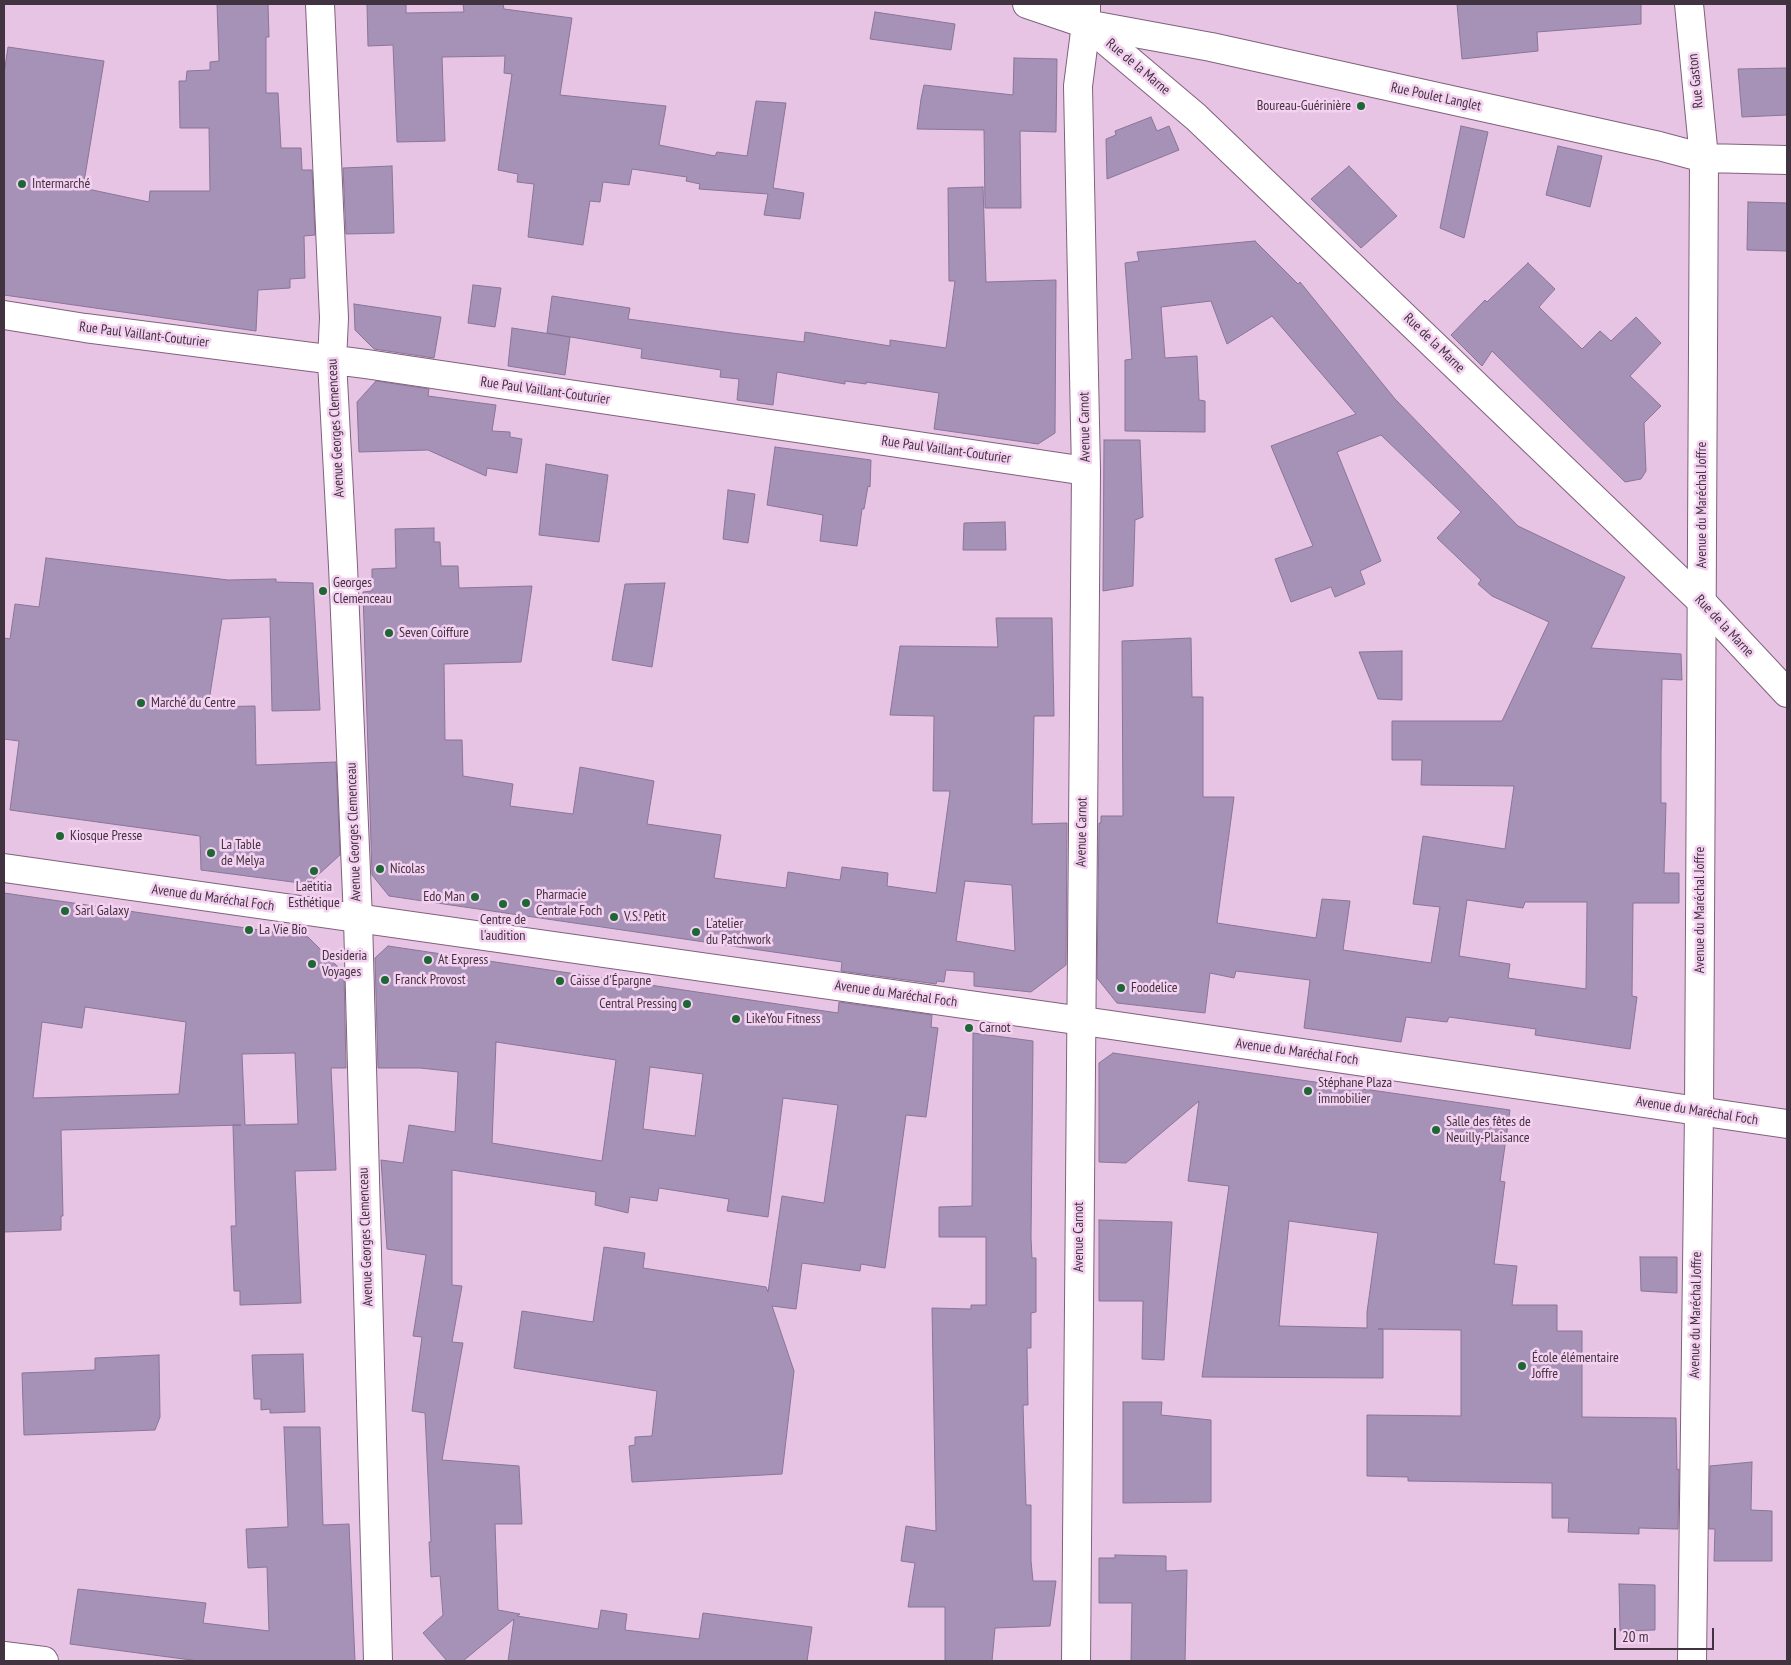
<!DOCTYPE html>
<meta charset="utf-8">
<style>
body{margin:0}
#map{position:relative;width:1791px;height:1665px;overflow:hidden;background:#e7c4e3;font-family:"PT Sans Narrow",sans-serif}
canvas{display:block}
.frame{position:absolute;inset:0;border:5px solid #41333f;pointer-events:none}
.scale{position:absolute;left:1614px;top:1628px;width:100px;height:22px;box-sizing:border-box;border:2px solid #41333f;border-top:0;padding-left:6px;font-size:15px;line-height:18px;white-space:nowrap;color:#41333f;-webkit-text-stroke:4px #f4d1f0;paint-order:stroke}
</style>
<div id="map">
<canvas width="1791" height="1665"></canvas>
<div class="frame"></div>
<div class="scale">20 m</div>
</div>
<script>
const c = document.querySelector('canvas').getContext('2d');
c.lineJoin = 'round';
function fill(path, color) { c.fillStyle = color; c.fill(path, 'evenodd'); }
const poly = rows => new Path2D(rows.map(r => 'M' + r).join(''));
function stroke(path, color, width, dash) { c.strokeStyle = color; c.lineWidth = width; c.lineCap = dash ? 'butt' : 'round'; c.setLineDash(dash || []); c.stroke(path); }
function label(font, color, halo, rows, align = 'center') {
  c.font = font + ' "PT Sans Narrow",sans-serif'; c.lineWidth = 5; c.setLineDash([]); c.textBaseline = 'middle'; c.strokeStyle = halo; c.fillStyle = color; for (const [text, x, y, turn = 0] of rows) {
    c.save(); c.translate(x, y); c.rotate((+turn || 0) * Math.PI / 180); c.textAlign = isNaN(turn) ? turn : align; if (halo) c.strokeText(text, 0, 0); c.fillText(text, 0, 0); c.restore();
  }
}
const building = poly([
 [217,4,268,4,269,37,266,37,266,93,278,93,281,148,301,148,302,170,312,170,315,235,304,236,305,278,290,279,290,288,258,290,256,331,4,295,4,74,8,47,104,61,83,188,149,202,150,191,210,191,209,128,180,128,179,81,186,81,187,71,210,70,210,62,219,61,217,4],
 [367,4,406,4,406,13,464,12,463,4,503,4,504,9,572,18,560,95,666,106,659,145,715,156,717,152,747,156,756,101,786,103,773,188,804,193,800,219,764,215,768,194,699,189,700,184,686,181,687,177,632,169,629,185,603,182,600,202,590,201,583,245,528,237,534,184,517,182,518,174,498,170,512,74,504,73,505,56,442,57,445,141,397,142,393,45,368,46,367,4],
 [1457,4,1641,4,1641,24,1537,32,1538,51,1462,59,1457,4],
 [875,12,955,24,951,50,870,39,875,12],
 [1014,58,1057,59,1056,132,1020,131,1021,208,985,208,984,130,917,129,921,99,924,85,1013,95,1014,58],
 [1787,68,1787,115,1742,117,1738,69,1787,68],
 [1151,117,1157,131,1169,126,1179,150,1107,179,1106,139,1116,135,1115,131,1151,117],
 [1461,126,1488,132,1464,238,1440,228,1461,126],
 [1558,146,1602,156,1590,207,1546,195,1558,146],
 [392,166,394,233,346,234,343,168,392,166],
 [1349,166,1397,216,1361,248,1311,199,1349,166],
 [983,187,986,282,1056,280,1055,433,1038,444,934,429,939,393,866,382,866,384,845,381,845,384,777,372,773,405,737,400,739,379,720,377,721,370,641,358,642,349,547,333,552,296,630,308,628,319,732,333,804,342,805,332,890,346,890,340,946,348,955,281,949,281,948,188,983,187],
 [1748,202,1787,203,1787,251,1747,250,1748,202],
 [1255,241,1298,284,1300,282,1395,399,1518,526,1625,577,1591,648,1681,654,1682,680,1662,679,1661,753,1661,803,1666,803,1664,873,1679,873,1679,903,1633,903,1632,996,1637,997,1630,1049,1535,1035,1536,1029,1449,1017,1447,1022,1406,1017,1401,1042,1304,1028,1310,980,1236,971,1234,978,1210,973,1205,1013,1117,1003,1097,978,1099,823,1101,823,1101,816,1123,816,1122,641,1191,638,1192,697,1203,697,1203,797,1234,797,1217,923,1316,938,1322,899,1350,901,1343,950,1431,963,1440,907,1413,904,1423,836,1505,849,1514,786,1421,785,1422,760,1392,760,1392,721,1502,721,1549,622,1492,596,1478,584,1481,580,1437,538,1461,512,1381,435,1337,452,1381,561,1360,571,1365,584,1335,597,1331,587,1291,602,1275,559,1313,546,1271,446,1356,414,1272,316,1227,344,1211,301,1161,307,1165,358,1197,356,1199,400,1205,401,1205,432,1125,431,1125,360,1132,359,1125,263,1139,261,1137,252,1255,241],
 [1467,900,1523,908,1525,902,1587,902,1586,989,1508,978,1510,964,1459,956,1467,900],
 [1528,263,1555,289,1539,307,1582,349,1600,331,1611,341,1636,317,1661,343,1630,376,1661,406,1644,423,1646,471,1641,479,1625,482,1492,351,1482,366,1451,335,1485,300,1487,302,1528,263],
 [473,285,501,288,495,327,468,323,473,285],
 [354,304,441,317,434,358,374,349,355,330,354,304],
 [512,328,570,337,565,375,508,366,512,328],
 [376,381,429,389,428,396,496,405,492,431,510,432,510,437,522,439,517,473,487,468,486,476,428,450,359,452,357,402,376,381],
 [1104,440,1140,440,1143,517,1135,520,1133,586,1103,591,1104,440],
 [775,447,871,460,870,487,868,486,864,509,862,509,857,546,820,541,823,515,767,505,775,447],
 [546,464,608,475,599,542,539,535,546,464],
 [728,490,755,494,748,543,723,539,728,490],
 [1005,522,1006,550,963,550,964,523,1005,522],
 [434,528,434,542,440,542,441,566,458,566,459,588,532,586,521,662,444,664,445,740,462,740,463,776,513,784,510,806,573,814,580,767,654,781,647,824,721,835,714,878,786,888,788,872,840,880,842,867,888,873,887,886,936,893,950,791,933,791,934,716,890,715,900,646,998,647,996,618,1052,618,1054,716,1034,716,1032,824,1067,823,1066,965,1031,992,974,986,974,972,946,970,944,982,937,981,936,984,841,971,842,962,389,896,372,875,363,592,372,591,372,569,396,568,395,529,434,528],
 [965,881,1012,885,1015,951,956,941,965,881],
 [46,558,228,580,276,579,276,582,313,583,320,710,272,711,270,617,222,619,208,707,255,706,256,765,336,762,340,855,308,884,201,870,200,836,10,810,19,741,4,739,4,638,10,639,15,604,39,607,46,558],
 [665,583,652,667,612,660,625,584,665,583],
 [1402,651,1402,700,1378,699,1359,652,1402,651],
 [4,893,308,937,344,973,346,1068,331,1068,336,1170,295,1171,301,1303,240,1305,240,1291,234,1291,231,1226,236,1226,233,1125,241,1125,61,1130,63,1216,61,1216,61,1230,4,1232,4,893],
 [85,1007,186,1022,179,1094,33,1098,42,1022,82,1028,85,1007],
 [295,1053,298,1124,245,1125,242,1054,295,1053],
 [388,946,838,1013,839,1002,932,1015,931,1027,938,1028,926,1117,906,1115,885,1268,861,1264,860,1271,802,1263,796,1309,772,1306,794,1371,782,1474,632,1482,629,1446,635,1445,635,1437,652,1436,657,1391,514,1368,522,1311,593,1322,604,1247,645,1253,643,1268,766,1287,768,1292,782,1196,824,1203,838,1105,783,1098,768,1217,727,1211,729,1199,659,1188,657,1201,630,1197,628,1213,595,1205,596,1192,452,1170,452,1285,462,1286,452,1342,463,1343,442,1460,519,1466,522,1524,495,1524,498,1610,520,1614,517,1616,598,1629,601,1610,627,1614,625,1630,699,1639,703,1613,812,1627,807,1661,508,1661,514,1619,463,1661,447,1661,423,1633,443,1615,440,1576,431,1577,429,1542,431,1542,425,1413,412,1411,422,1337,413,1336,426,1255,387,1249,381,1160,403,1163,409,1125,455,1132,458,1072,420,1068,378,1068,375,958,388,946],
 [496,1042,616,1060,602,1161,492,1143,496,1042],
 [650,1067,703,1074,695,1136,643,1129,650,1067],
 [973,1033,1033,1041,1031,1238,1032,1258,1036,1258,1036,1312,1031,1313,1031,1348,1027,1348,1028,1405,1023,1405,1026,1505,1031,1505,1031,1561,1033,1581,1056,1581,1050,1626,995,1628,992,1661,945,1661,945,1607,908,1607,915,1563,901,1561,906,1526,936,1531,932,1308,971,1309,971,1305,986,1305,986,1237,939,1237,939,1207,972,1206,973,1033],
 [1113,1053,1510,1110,1500,1181,1505,1182,1494,1264,1517,1266,1512,1305,1557,1305,1557,1331,1582,1331,1582,1417,1676,1418,1677,1470,1679,1469,1678,1529,1639,1528,1639,1534,1568,1532,1569,1518,1552,1518,1552,1483,1408,1481,1408,1477,1367,1476,1367,1415,1461,1416,1461,1330,1378,1329,1383,1329,1383,1378,1202,1377,1229,1186,1188,1181,1199,1101,1126,1163,1099,1162,1099,1063,1113,1053],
 [1289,1221,1378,1233,1367,1312,1367,1328,1279,1326,1289,1221],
 [1099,1220,1172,1222,1164,1360,1142,1359,1143,1301,1099,1301,1099,1220],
 [1640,1257,1677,1257,1677,1293,1641,1291,1640,1257],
 [303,1354,305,1412,270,1413,270,1409,261,1410,261,1399,254,1399,252,1355,303,1354],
 [159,1355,160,1417,155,1430,24,1435,22,1373,95,1370,95,1358,159,1355],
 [1123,1402,1162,1402,1161,1415,1211,1420,1211,1502,1123,1503,1123,1402],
 [284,1427,320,1427,323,1525,349,1524,355,1661,199,1661,70,1644,78,1589,206,1603,203,1623,269,1631,267,1567,248,1568,246,1529,288,1527,284,1427],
 [1752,1462,1751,1510,1772,1511,1772,1561,1714,1561,1715,1529,1709,1529,1710,1466,1752,1462],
 [1115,1555,1166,1556,1166,1571,1187,1570,1185,1661,1131,1661,1132,1603,1099,1603,1099,1558,1115,1558,1115,1555],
 [1619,1584,1655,1585,1655,1630,1620,1631,1619,1584]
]);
fill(building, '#a792b7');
stroke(building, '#897598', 1);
const minor = poly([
 [320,4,334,318,332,361,343,566,358,919,378,1661],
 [1689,4,1704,158,1699,1111,1692,1661],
 [1086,24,1211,47,1659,146,1704,158,1787,160],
 [4,315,85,328,366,364,1086,471],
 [4,1656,44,1661],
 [1076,1661,1086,471,1078,86,1086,24,1086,4]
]);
const major = poly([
 [1027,4,1086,24,1196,117,1701,601,1787,693],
 [4,868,1111,1025,1787,1124]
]);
stroke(minor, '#80617d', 30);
stroke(major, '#80617d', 30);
stroke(minor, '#fff', 28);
stroke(major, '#fff', 28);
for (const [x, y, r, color] of [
 [1361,106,5,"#1d6735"],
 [22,184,5,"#1d6735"],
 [323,591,5,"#1d6735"],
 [389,633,5,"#1d6735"],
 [141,703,5,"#1d6735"],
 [60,836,5,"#1d6735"],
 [211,853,5,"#1d6735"],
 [380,869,5,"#1d6735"],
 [314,871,5,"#1d6735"],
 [475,897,5,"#1d6735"],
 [526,903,5,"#1d6735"],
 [503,904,5,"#1d6735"],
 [65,911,5,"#1d6735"],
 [614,917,5,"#1d6735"],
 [249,930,5,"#1d6735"],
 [696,932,5,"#1d6735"],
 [428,960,5,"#1d6735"],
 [312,964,5,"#1d6735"],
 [385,980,5,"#1d6735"],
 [560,981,5,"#1d6735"],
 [1121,988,5,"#1d6735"],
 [687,1004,5,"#1d6735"],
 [736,1019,5,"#1d6735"],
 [969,1028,5,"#1d6735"],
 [1308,1091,5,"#1d6735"],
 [1436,1130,5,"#1d6735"],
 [1522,1366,5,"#1d6735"]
]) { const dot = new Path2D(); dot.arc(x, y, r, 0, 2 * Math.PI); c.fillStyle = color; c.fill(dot); stroke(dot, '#f4d1f0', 2); }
label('14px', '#41333f', '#f4d1f0', [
 ["Rue de la Marne",1138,67,40],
 ["Rue Gaston",1696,81,-96],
 ["Rue Poulet Langlet",1436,97,12],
 ["Rue Paul Vaillant-Couturier",144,335,7],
 ["Rue de la Marne",1434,343,44],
 ["Rue Paul Vaillant-Couturier",545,391,8],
 ["Avenue Carnot",1085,427,-91],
 ["Avenue Georges Clemenceau",336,428,-93],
 ["Rue Paul Vaillant-Couturier",946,450,8],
 ["Avenue du Maréchal Joffre",1702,505,-90],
 ["Rue de la Marne",1724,626,47],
 ["Avenue Georges Clemenceau",354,832,-92],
 ["Avenue Carnot",1082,832,-89],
 ["Avenue du Maréchal Foch",213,898,8],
 ["Avenue du Maréchal Joffre",1700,910,-90],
 ["Avenue du Maréchal Foch",896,994,8],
 ["Avenue du Maréchal Foch",1297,1052,8],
 ["Avenue du Maréchal Foch",1697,1111,9],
 ["Avenue Georges Clemenceau",366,1237,-92],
 ["Avenue Carnot",1079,1237,-90],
 ["Avenue du Maréchal Joffre",1696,1315,-89]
]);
label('14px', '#41333f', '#f4d1f0', [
 ["Boureau-Guérinière",1351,106,"right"],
 ["Intermarché",32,184],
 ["Georges",333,583],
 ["Clemenceau",333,599],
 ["Seven Coiffure",399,633],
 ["Marché du Centre",151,703],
 ["Kiosque Presse",70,836],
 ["La Table",221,845],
 ["de Melya",221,861],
 ["Nicolas",390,869],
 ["Laëtitia",314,887,"center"],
 ["Esthétique",314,903,"center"],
 ["Pharmacie",536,895],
 ["Centrale Foch",536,911],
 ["Edo Man",465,897,"right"],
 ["Sarl Galaxy",75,911],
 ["V.S. Petit",624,917],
 ["Centre de",503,920,"center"],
 ["l'audition",503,936,"center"],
 ["L'atelier",706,924],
 ["du Patchwork",706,940],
 ["La Vie Bio",259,930],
 ["Desideria",322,956],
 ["Voyages",322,972],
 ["At Express",438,960],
 ["Franck Provost",395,980],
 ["Caisse d'Épargne",570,981],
 ["Foodelice",1131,988],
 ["Central Pressing",677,1004,"right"],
 ["LikeYou Fitness",746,1019],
 ["Carnot",979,1028],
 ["Stéphane Plaza",1318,1083],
 ["immobilier",1318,1099],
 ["Salle des fêtes de",1446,1122],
 ["Neuilly-Plaisance",1446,1138],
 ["École élémentaire",1532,1358],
 ["Joffre",1532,1374]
], 'left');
</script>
